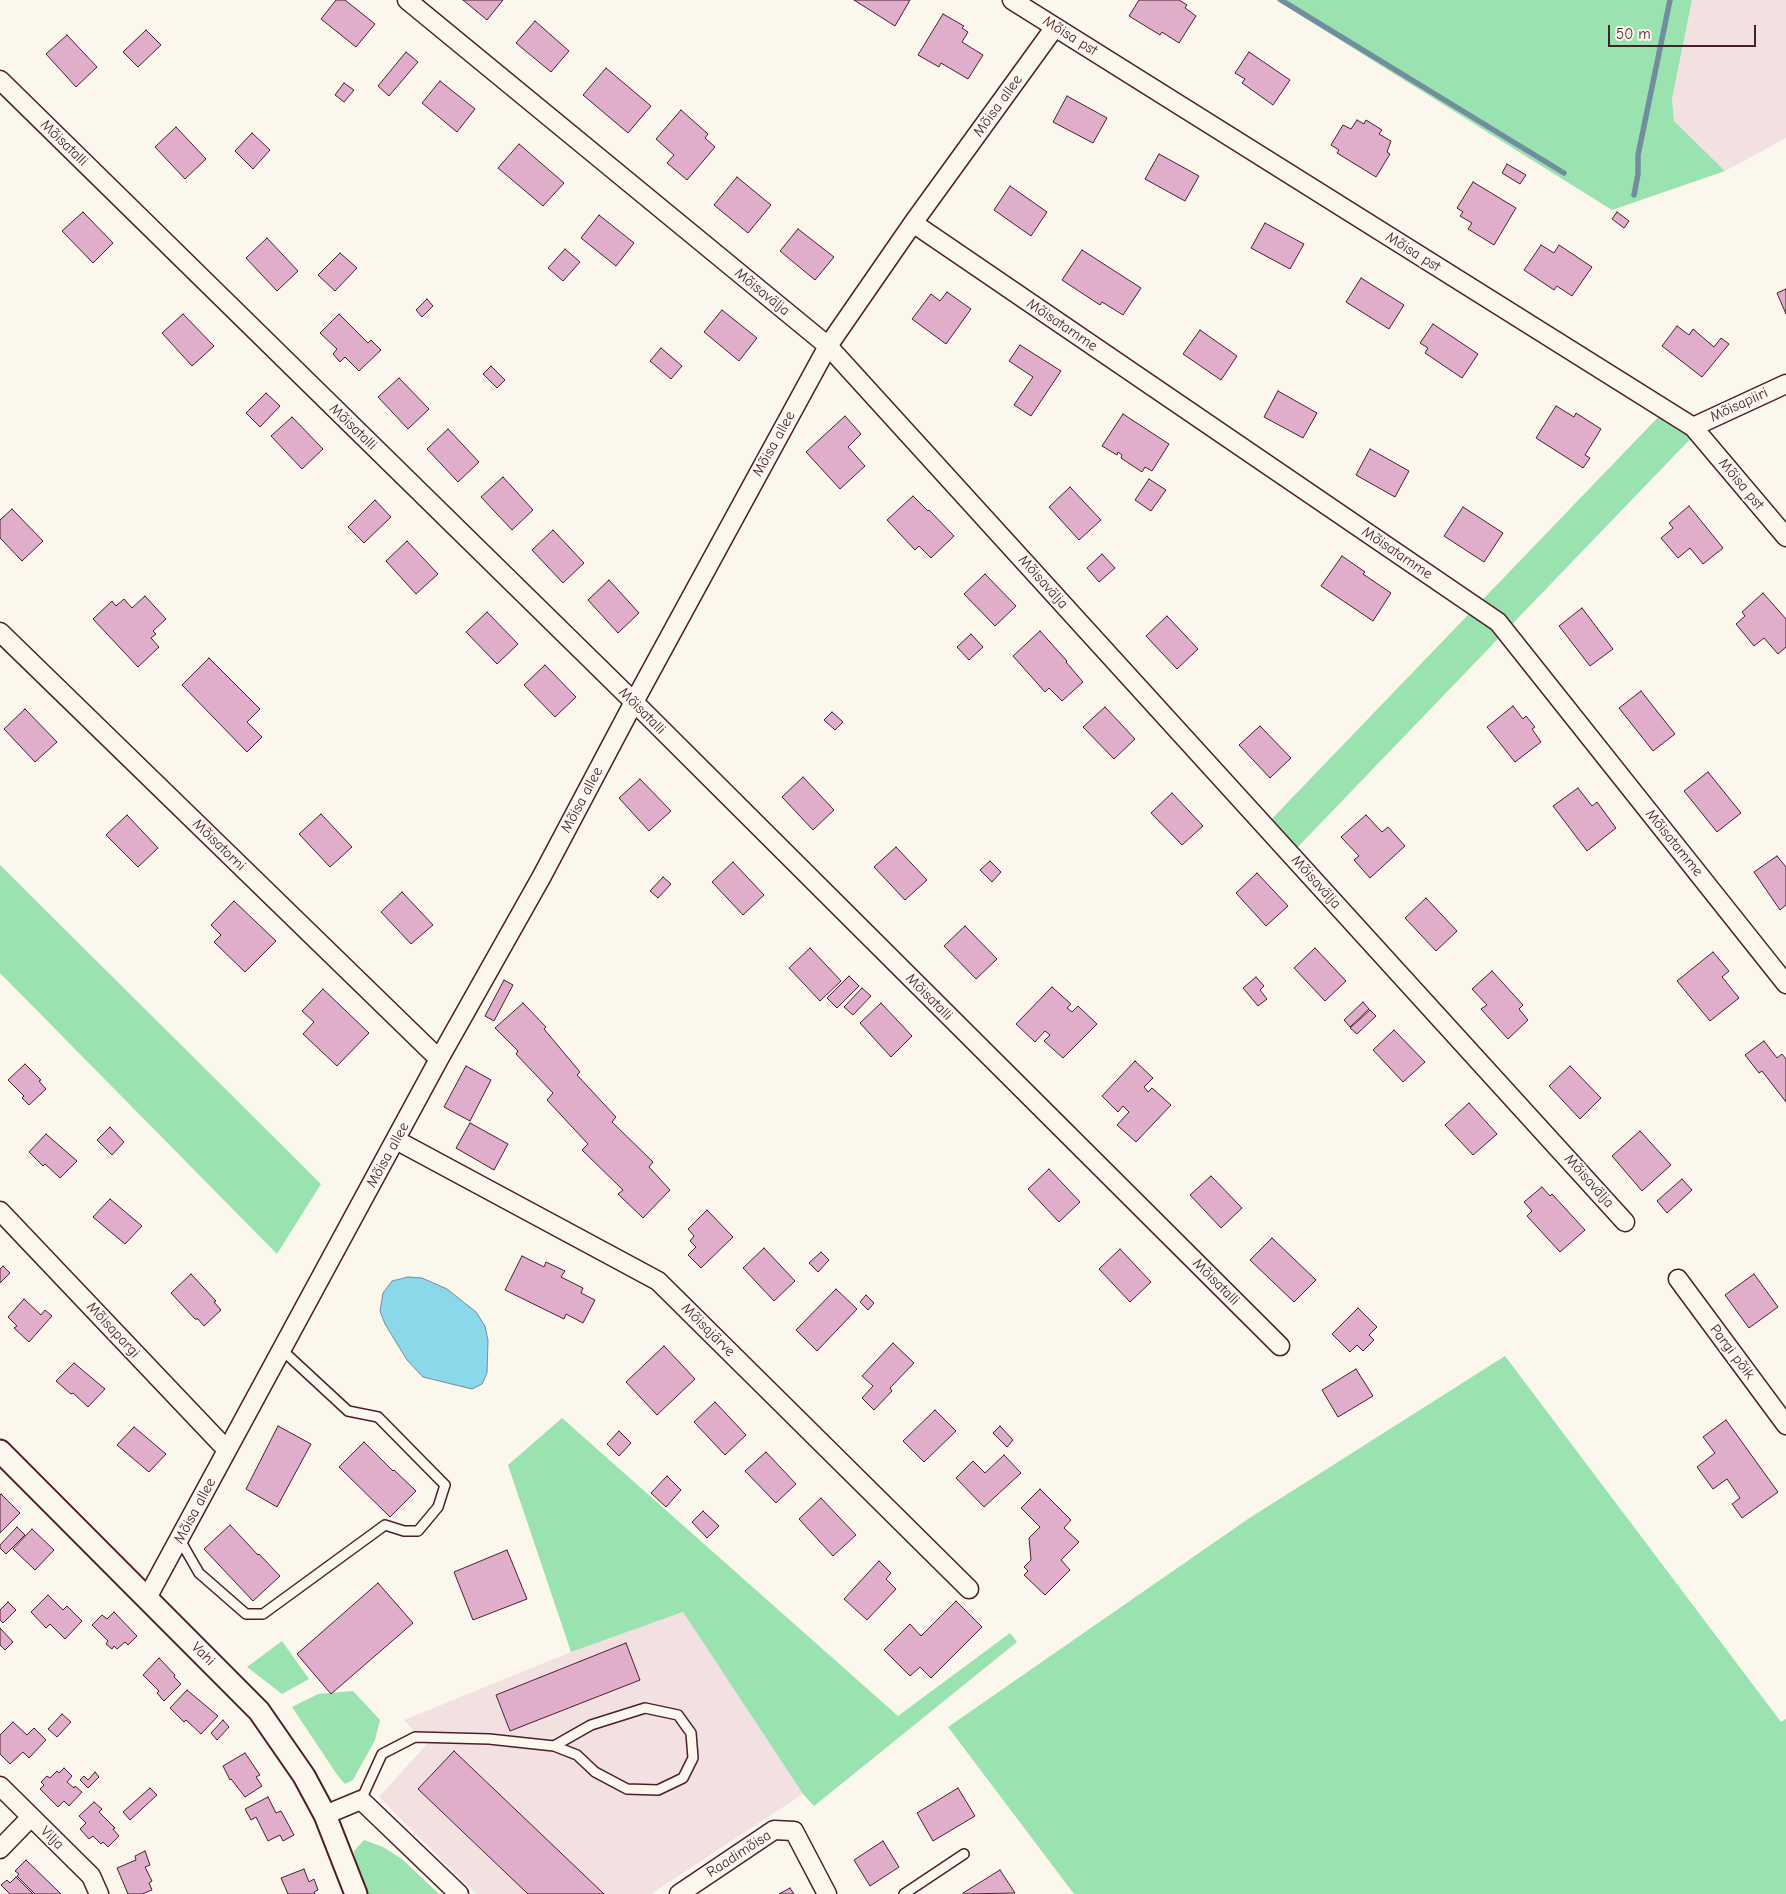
<!DOCTYPE html>
<meta charset="utf-8">
<style>
body{margin:0}
#map{position:relative;width:1786px;height:1894px;overflow:hidden;background:#fbf7ec;font-family:"Comic Neue",sans-serif}
canvas{display:block}
.scale{position:absolute;left:1608px;top:25px;width:148px;height:22px;box-sizing:border-box;border:2px solid #4a1f2b;border-top:0;padding-left:6px;font-size:15px;line-height:18px;white-space:nowrap;color:#4a1f2b;-webkit-text-stroke:4px #fbf7ec;paint-order:stroke}
</style>
<div id="map">
<canvas width="1786" height="1894"></canvas>
<div class="scale">50 m</div>
</div>
<script>
const c = document.querySelector('canvas').getContext('2d');
c.lineJoin = 'round';
function fill(path, color) { c.fillStyle = color; c.fill(path, 'evenodd'); }
const poly = rows => new Path2D(rows.map(r => 'M' + r).join(''));
function stroke(path, color, width, dash) { c.strokeStyle = color; c.lineWidth = width; c.lineCap = dash ? 'butt' : 'round'; c.setLineDash(dash || []); c.stroke(path); }
function label(font, color, halo, rows, align = 'center') {
  c.font = font + ' "Comic Neue",sans-serif'; c.lineWidth = 4; c.setLineDash([]); c.textBaseline = 'middle'; c.strokeStyle = halo; c.fillStyle = color; for (const [text, x, y, turn = 0] of rows) {
    c.save(); c.translate(x, y); c.rotate((+turn || 0) * Math.PI / 180); c.textAlign = isNaN(turn) ? turn : align; if (halo) c.strokeText(text, 0, 0); c.fillText(text, 0, 0); c.restore();
  }
}
fill(poly([
 [1692,0,1786,0,1786,138,1725,171,1674,121,1672,99],
 [683,1612,803,1794,651,1894,476,1894,379,1797,426,1745,404,1720,571,1652]
]), '#f3e1e2');
fill(poly([
 [1276,0,1692,0,1672,99,1674,121,1725,171,1612,210],
 [1665,410,1697,432,1291,854,1265,826],
 [0,865,321,1184,277,1254,0,973],
 [1505,1356,1781,1722,1786,1719,1786,1894,1074,1894,948,1727,1248,1519],
 [562,1418,898,1716,1010,1633,1017,1642,814,1806,803,1794,683,1612,571,1652,508,1465],
 [282,1641,309,1679,282,1694,247,1667],
 [353,1691,380,1720,375,1740,353,1780,345,1784,338,1776,292,1707,318,1694],
 [364,1840,383,1847,402,1859,439,1894,367,1894,357,1868,354,1851]
]), '#9ae2b0');
const water = poly([
 [408,1277,422,1278,447,1289,476,1312,485,1326,488,1340,487,1373,482,1384,472,1389,423,1377,407,1360,385,1324,380,1311,383,1293,392,1281,408,1277]
]);
fill(water, '#8bd8eb');
stroke(water, '#718e9e', 1);
stroke(poly([
 [1281,0,1564,173],
 [1634,195,1638,174,1638,155,1670,0]
]), '#718e9e', 5.5);
const building = poly([
 [336,0,345,0,375,24,356,47,321,19,336,0],
 [463,0,503,0,487,20,463,0],
 [854,0,910,0,895,26,854,0],
 [1139,0,1179,0,1187,5,1185,8,1196,16,1179,43,1162,32,1160,35,1129,16,1139,0],
 [943,14,964,26,962,28,968,32,962,42,983,55,968,79,941,63,939,67,918,55,943,14],
 [535,21,569,51,551,72,516,43,535,21],
 [146,30,161,45,138,67,123,52,146,30],
 [67,35,97,67,76,87,46,54,67,35],
 [406,52,418,62,389,96,378,86,406,52],
 [1249,52,1290,80,1273,105,1242,83,1245,79,1235,73,1249,52],
 [606,68,651,106,628,133,583,95,606,68],
 [440,81,475,109,457,132,422,103,440,81],
 [344,83,354,90,344,102,335,95,344,83],
 [1067,96,1107,118,1093,143,1053,122,1067,96],
 [681,110,708,134,705,138,715,147,687,180,667,163,674,155,656,139,681,110],
 [1357,120,1364,124,1366,120,1382,130,1379,134,1391,141,1387,152,1390,154,1376,177,1337,153,1339,150,1331,145,1343,125,1351,129,1357,120],
 [176,127,206,159,185,179,155,147,176,127],
 [252,133,270,150,253,169,235,151,252,133],
 [519,144,564,183,543,206,498,168,519,144],
 [1159,154,1199,176,1185,201,1145,179,1159,154],
 [1507,164,1526,175,1520,184,1502,173,1507,164],
 [737,177,771,205,748,233,714,205,737,177],
 [1473,182,1516,208,1494,245,1468,229,1472,223,1460,216,1463,212,1457,208,1473,182],
 [1010,186,1047,212,1031,236,994,210,1010,186],
 [83,212,113,243,93,263,62,231,83,212],
 [1617,212,1629,221,1624,228,1612,219,1617,212],
 [599,215,634,243,616,266,581,238,599,215],
 [1265,223,1304,244,1290,269,1251,248,1265,223],
 [798,229,834,257,815,280,780,251,798,229],
 [267,238,298,271,277,291,246,258,267,238],
 [1541,245,1554,253,1559,245,1592,267,1572,296,1557,286,1554,290,1524,270,1541,245],
 [565,249,580,262,563,281,548,268,565,249],
 [1082,250,1141,288,1123,315,1102,302,1100,305,1062,280,1082,250],
 [340,253,357,268,335,291,318,275,340,253],
 [1361,278,1404,305,1389,329,1346,302,1361,278],
 [1786,289,1786,314,1777,293,1786,289],
 [947,292,971,309,946,344,912,319,931,294,940,301,947,292],
 [427,299,433,306,422,317,416,310,427,299],
 [722,310,757,338,739,361,704,332,722,310],
 [183,314,214,346,192,366,162,333,183,314],
 [339,314,368,343,371,340,381,350,359,371,345,357,340,362,333,354,337,349,320,333,339,314],
 [1433,324,1478,354,1462,378,1425,353,1428,348,1420,343,1433,324],
 [1677,326,1689,335,1693,329,1714,347,1721,338,1729,344,1702,377,1662,346,1677,326],
 [1200,330,1237,356,1221,380,1183,354,1200,330],
 [1020,345,1061,371,1031,416,1014,405,1033,377,1009,361,1020,345],
 [661,348,682,366,671,379,650,361,661,348],
 [491,366,505,380,497,388,483,374,491,366],
 [399,378,429,409,408,429,378,397,399,378],
 [1278,391,1317,413,1303,438,1264,417,1278,391],
 [266,393,280,406,260,427,246,413,266,393],
 [1556,406,1574,417,1576,413,1601,429,1585,455,1590,458,1583,468,1536,438,1556,406],
 [1123,414,1169,444,1152,471,1145,467,1142,472,1121,458,1122,455,1118,452,1117,455,1102,446,1123,414],
 [845,416,861,434,848,447,865,466,840,489,806,452,845,416],
 [292,417,323,449,302,469,271,436,292,417],
 [448,429,479,462,458,482,427,449,448,429],
 [1370,449,1409,471,1395,497,1356,475,1370,449],
 [503,477,533,510,512,530,481,497,503,477],
 [1149,479,1166,490,1151,511,1135,500,1149,479],
 [1070,487,1101,520,1079,540,1049,507,1070,487],
 [913,496,928,511,929,510,954,536,931,558,919,546,915,550,887,520,913,496],
 [375,500,391,517,364,543,348,527,375,500],
 [1689,506,1723,548,1703,564,1690,548,1678,558,1661,538,1673,528,1669,523,1689,506],
 [1463,507,1503,533,1484,562,1444,536,1463,507],
 [12,509,43,541,22,561,0,538,0,520,12,509],
 [553,530,584,563,563,583,532,550,553,530],
 [407,541,438,574,416,594,386,561,407,541],
 [1102,554,1115,568,1099,582,1087,568,1102,554],
 [1342,556,1365,572,1363,574,1391,593,1373,621,1321,586,1342,556],
 [985,574,1016,606,995,626,964,594,985,574],
 [609,580,639,613,618,633,588,600,609,580],
 [1763,593,1786,619,1786,647,1778,654,1764,638,1754,646,1736,624,1745,616,1742,612,1763,593],
 [145,596,166,619,153,631,156,634,151,638,159,647,138,667,93,619,112,601,116,606,124,599,132,608,145,596],
 [1582,608,1613,649,1590,666,1559,626,1582,608],
 [487,612,518,644,497,664,466,632,487,612],
 [1167,616,1198,649,1177,669,1146,636,1167,616],
 [1040,631,1067,661,1066,662,1083,682,1062,701,1049,688,1045,692,1013,656,1040,631],
 [971,634,983,647,969,660,957,647,971,634],
 [209,658,260,709,247,722,262,737,247,752,182,685,209,658],
 [545,665,576,697,555,717,524,685,545,665],
 [1641,691,1675,734,1653,751,1619,708,1641,691],
 [1513,706,1523,719,1526,716,1535,727,1532,729,1541,742,1515,762,1487,727,1513,706],
 [1105,707,1135,739,1114,759,1083,727,1105,707],
 [25,709,57,742,35,762,4,729,25,709],
 [832,712,843,722,835,730,824,720,832,712],
 [1260,726,1291,758,1270,778,1239,745,1260,726],
 [1708,772,1741,813,1717,832,1684,791,1708,772],
 [803,777,834,810,813,830,782,797,803,777],
 [640,779,671,811,649,831,619,798,640,779],
 [1578,788,1592,806,1597,802,1616,828,1587,851,1553,806,1578,788],
 [1172,793,1203,826,1182,845,1151,813,1172,793],
 [321,814,352,847,330,867,299,834,321,814],
 [127,815,158,848,138,867,106,835,127,815],
 [1366,815,1382,832,1388,827,1405,846,1370,878,1354,860,1359,856,1341,837,1366,815],
 [896,847,927,880,905,900,874,867,896,847],
 [1777,856,1786,867,1786,905,1780,910,1754,872,1777,856],
 [990,861,1001,872,992,882,980,870,990,861],
 [733,862,764,895,743,915,712,882,733,862],
 [1257,873,1288,906,1266,926,1236,893,1257,873],
 [663,877,671,884,658,898,650,891,663,877],
 [402,892,433,925,411,944,381,912,402,892],
 [1426,898,1457,931,1436,951,1405,918,1426,898],
 [234,901,276,941,245,972,214,942,221,935,211,925,234,901],
 [965,926,997,959,976,979,944,946,965,926],
 [810,948,841,981,820,1001,789,968,810,948],
 [1315,948,1346,981,1325,1001,1294,968,1315,948],
 [1713,952,1729,971,1722,977,1739,998,1710,1021,1677,981,1713,952],
 [1492,971,1523,1005,1519,1009,1528,1020,1508,1039,1481,1009,1487,1005,1472,989,1492,971],
 [849,976,859,986,837,1008,827,998,849,976],
 [1256,977,1264,986,1260,990,1267,999,1258,1006,1243,988,1256,977],
 [504,980,513,985,494,1021,485,1016,504,980],
 [1052,987,1071,1004,1067,1008,1072,1012,1078,1006,1097,1024,1063,1058,1044,1041,1050,1035,1045,1031,1035,1042,1016,1024,1052,987],
 [862,988,871,996,853,1015,844,1007,862,988],
 [323,989,369,1033,337,1066,303,1034,314,1022,302,1011,323,989],
 [1363,1002,1369,1009,1350,1027,1344,1020,1363,1002],
 [523,1003,546,1027,544,1029,580,1072,577,1075,616,1117,612,1122,653,1162,649,1167,670,1190,643,1218,618,1194,623,1190,582,1150,588,1144,547,1100,553,1093,516,1054,518,1051,495,1028,523,1003],
 [881,1003,912,1036,891,1057,860,1023,881,1003],
 [1370,1010,1376,1016,1357,1034,1350,1028,1370,1010],
 [1394,1030,1425,1062,1403,1082,1373,1050,1394,1030],
 [1764,1041,1777,1058,1782,1054,1786,1059,1786,1102,1762,1071,1759,1073,1745,1055,1764,1041],
 [1135,1061,1153,1078,1144,1087,1148,1092,1152,1088,1171,1105,1136,1142,1117,1125,1129,1112,1123,1106,1118,1112,1102,1096,1135,1061],
 [25,1064,41,1080,39,1081,46,1089,29,1105,22,1098,24,1096,8,1080,25,1064],
 [466,1066,491,1080,470,1121,444,1107,466,1066],
 [1570,1066,1601,1098,1580,1119,1549,1086,1570,1066],
 [1469,1103,1497,1134,1473,1155,1445,1125,1469,1103],
 [470,1123,508,1144,494,1170,456,1148,470,1123],
 [110,1127,124,1142,112,1155,97,1140,110,1127],
 [1640,1131,1671,1165,1642,1191,1612,1156,1640,1131],
 [46,1134,77,1161,60,1178,45,1164,43,1166,29,1152,46,1134],
 [1049,1169,1080,1202,1059,1222,1028,1189,1049,1169],
 [1211,1176,1242,1208,1221,1228,1190,1195,1211,1176],
 [1682,1179,1692,1190,1667,1213,1657,1201,1682,1179],
 [1542,1187,1550,1196,1552,1194,1585,1230,1560,1252,1527,1216,1532,1211,1524,1202,1542,1187],
 [110,1199,142,1226,125,1244,93,1217,110,1199],
 [707,1210,733,1237,701,1268,688,1255,696,1247,690,1241,694,1236,688,1229,707,1210],
 [1272,1238,1316,1280,1294,1302,1250,1260,1272,1238],
 [764,1248,795,1281,774,1301,743,1268,764,1248],
 [1120,1249,1151,1282,1130,1302,1099,1269,1120,1249],
 [821,1252,829,1260,818,1272,809,1263,821,1252],
 [522,1256,544,1267,546,1262,565,1271,561,1277,583,1288,581,1293,595,1300,583,1323,566,1314,564,1319,505,1290,522,1256],
 [3,1266,10,1273,0,1283,0,1269,3,1266],
 [191,1274,216,1301,214,1302,221,1310,204,1326,198,1319,195,1319,171,1293,191,1274],
 [1754,1274,1778,1307,1749,1328,1725,1295,1754,1274],
 [836,1289,857,1309,817,1351,796,1330,836,1289],
 [866,1295,874,1303,868,1310,860,1302,866,1295],
 [24,1299,41,1315,45,1310,52,1316,29,1342,14,1328,17,1326,8,1317,24,1299],
 [1358,1308,1377,1327,1369,1335,1374,1340,1363,1351,1357,1345,1350,1352,1332,1334,1358,1308],
 [893,1343,914,1363,890,1388,892,1391,874,1410,862,1398,873,1386,862,1376,893,1343],
 [664,1346,695,1379,657,1415,626,1382,664,1346],
 [74,1363,105,1389,88,1407,73,1393,71,1394,56,1381,74,1363],
 [1356,1369,1373,1396,1338,1417,1322,1390,1356,1369],
 [715,1402,746,1435,725,1455,694,1422,715,1402],
 [935,1410,956,1431,924,1462,903,1441,935,1410],
 [1726,1420,1778,1492,1742,1518,1732,1504,1740,1498,1727,1479,1713,1489,1697,1467,1715,1453,1703,1437,1726,1420],
 [278,1426,311,1444,277,1507,246,1489,278,1426],
 [1000,1426,1013,1440,1007,1447,993,1433,1000,1426],
 [134,1427,166,1454,149,1472,117,1445,134,1427],
 [619,1431,631,1443,619,1456,607,1444,619,1431],
 [364,1442,393,1471,394,1470,416,1491,390,1517,339,1467,364,1442],
 [766,1452,796,1484,776,1503,745,1471,766,1452],
 [1004,1455,1021,1473,984,1507,956,1478,973,1461,985,1473,1004,1455],
 [667,1476,681,1490,666,1507,651,1493,667,1476],
 [1040,1489,1071,1520,1064,1528,1079,1542,1061,1560,1070,1570,1045,1595,1024,1575,1028,1571,1024,1567,1031,1560,1029,1538,1040,1527,1021,1508,1040,1489],
 [1,1494,20,1513,0,1533,0,1495,1,1494],
 [821,1498,856,1535,833,1556,799,1519,821,1498],
 [703,1511,719,1526,707,1538,692,1522,703,1511],
 [230,1525,258,1555,259,1554,280,1576,253,1601,204,1549,230,1525],
 [17,1527,25,1535,6,1554,0,1548,0,1545,17,1527],
 [32,1529,54,1550,35,1570,13,1549,32,1529],
 [507,1550,527,1599,473,1620,454,1572,507,1550],
 [879,1561,891,1573,886,1579,896,1589,867,1620,844,1599,879,1561],
 [378,1583,413,1623,331,1694,297,1654,378,1583],
 [48,1595,63,1610,67,1606,82,1621,65,1639,50,1624,46,1628,31,1612,48,1595],
 [956,1601,982,1627,931,1678,920,1667,910,1676,884,1650,910,1624,921,1636,956,1601],
 [8,1602,16,1610,3,1623,0,1620,0,1610,8,1602],
 [114,1612,137,1636,128,1645,125,1642,117,1649,114,1646,112,1649,106,1644,108,1641,92,1625,102,1615,107,1619,114,1612],
 [0,1628,13,1642,5,1650,0,1645,0,1628],
 [626,1643,640,1680,510,1731,496,1695,626,1643],
 [159,1658,175,1675,174,1677,181,1684,164,1701,157,1693,159,1691,143,1675,159,1658],
 [187,1690,218,1716,201,1734,186,1720,184,1722,170,1708,187,1690],
 [62,1714,71,1722,57,1737,48,1729,62,1714],
 [223,1720,229,1727,217,1740,211,1733,223,1720],
 [13,1722,27,1735,34,1728,46,1740,29,1758,23,1752,10,1764,0,1754,0,1735,13,1722],
 [454,1751,604,1894,528,1894,418,1789,454,1751],
 [245,1753,260,1775,256,1777,262,1786,245,1797,231,1779,230,1780,223,1766,245,1753],
 [64,1768,72,1776,67,1782,74,1788,75,1786,82,1792,69,1806,64,1801,58,1807,40,1789,44,1785,41,1782,47,1776,50,1778,57,1771,59,1773,64,1768],
 [95,1772,99,1777,88,1788,80,1780,84,1776,88,1780,95,1772],
 [150,1788,157,1795,130,1820,123,1812,150,1788],
 [958,1788,975,1816,933,1841,917,1813,958,1788],
 [268,1797,276,1813,281,1811,294,1835,283,1841,280,1835,268,1841,256,1817,251,1820,245,1809,268,1797],
 [94,1802,102,1809,99,1812,115,1828,113,1829,119,1836,108,1847,103,1842,101,1844,93,1836,89,1839,80,1829,86,1823,79,1816,94,1802],
 [883,1841,899,1867,870,1886,854,1860,883,1841],
 [145,1851,150,1865,145,1867,152,1881,149,1883,152,1890,142,1894,128,1894,117,1868,136,1860,135,1856,145,1851],
 [26,1860,61,1894,35,1894,17,1876,19,1874,15,1871,26,1860],
 [304,1869,309,1882,314,1879,318,1890,314,1892,315,1894,288,1894,281,1878,304,1869],
 [1000,1870,1015,1893,963,1894,963,1893,1000,1870],
 [16,1877,33,1894,10,1894,1,1885,7,1880,10,1883,16,1877],
 [790,1888,794,1894,779,1894,790,1888]
]);
fill(building, '#e0aecb');
stroke(building, '#4a1f2b', 1);
const service = poly([
 [180,1540,199,1573,246,1614,263,1614,385,1525,404,1531,418,1531,438,1507,445,1485,378,1417,348,1411,281,1349],
 [361,1800,382,1754,415,1737,489,1739,554,1746,591,1725,645,1708,678,1715,691,1733,693,1758,683,1778,658,1790,627,1789,595,1772,577,1755,554,1746],
 [904,1894,964,1854]
]);
const minor = poly([
 [407,0,828,346,1625,1222],
 [1012,0,1693,427,1786,537],
 [0,80,634,702,1280,1346],
 [913,223,1498,622,1786,984],
 [1693,427,1786,384],
 [0,632,439,1059],
 [396,1140,658,1281,969,1589],
 [0,1211,227,1450],
 [1678,1279,1786,1425],
 [147,1598,439,1059,542,876,634,702,828,346,913,223,1055,27],
 [0,1786,91,1876,99,1894],
 [325,1815,361,1800,459,1894],
 [0,1849,31,1817],
 [679,1894,774,1830,794,1831,827,1894]
]);
const tertiary = poly([
 [0,1451,259,1711,304,1776,325,1815,356,1894]
]);
stroke(service, '#4a1f2b', 12);
stroke(minor, '#4a1f2b', 21);
stroke(tertiary, '#4a1f2b', 25);
stroke(service, '#fbf7ec', 9);
stroke(minor, '#fbf7ec', 18);
stroke(tertiary, '#fbf7ec', 21);
label('15px', '#4a1f2b', '#fbf7ec', [
 ["Mõisa pst",1070,36,32],
 ["Mõisa allee",998,106,-54],
 ["Mõisatalli",64,143,44],
 ["Mõisa pst",1413,252,32],
 ["Mõisavälja",762,292,39],
 ["Mõisatamme",1062,325,34],
 ["Mõisapiiri",1739,405,-25],
 ["Mõisatalli",353,427,44],
 ["Mõisa allee",774,444,-61],
 ["Mõisa pst",1741,484,50],
 ["Mõisatamme",1397,553,34],
 ["Mõisavälja",1043,582,48],
 ["Mõisatalli",642,711,45],
 ["Mõisa allee",582,800,-62],
 ["Mõisatamme",1674,843,51],
 ["Mõisatorni",219,845,44],
 ["Mõisavälja",1316,882,48],
 ["Mõisatalli",929,997,45],
 ["Mõisa allee",388,1155,-61],
 ["Mõisavälja",1589,1181,48],
 ["Mõisatalli",1216,1282,45],
 ["Mõisapargi",113,1330,47],
 ["Mõisajärve",708,1330,45],
 ["Pargi põik",1732,1352,53],
 ["Mõisa allee",195,1511,-62],
 ["Vahi",203,1654,45],
 ["Vilja",52,1838,44],
 ["Raadimõisa",739,1854,-33]
]);
</script>
